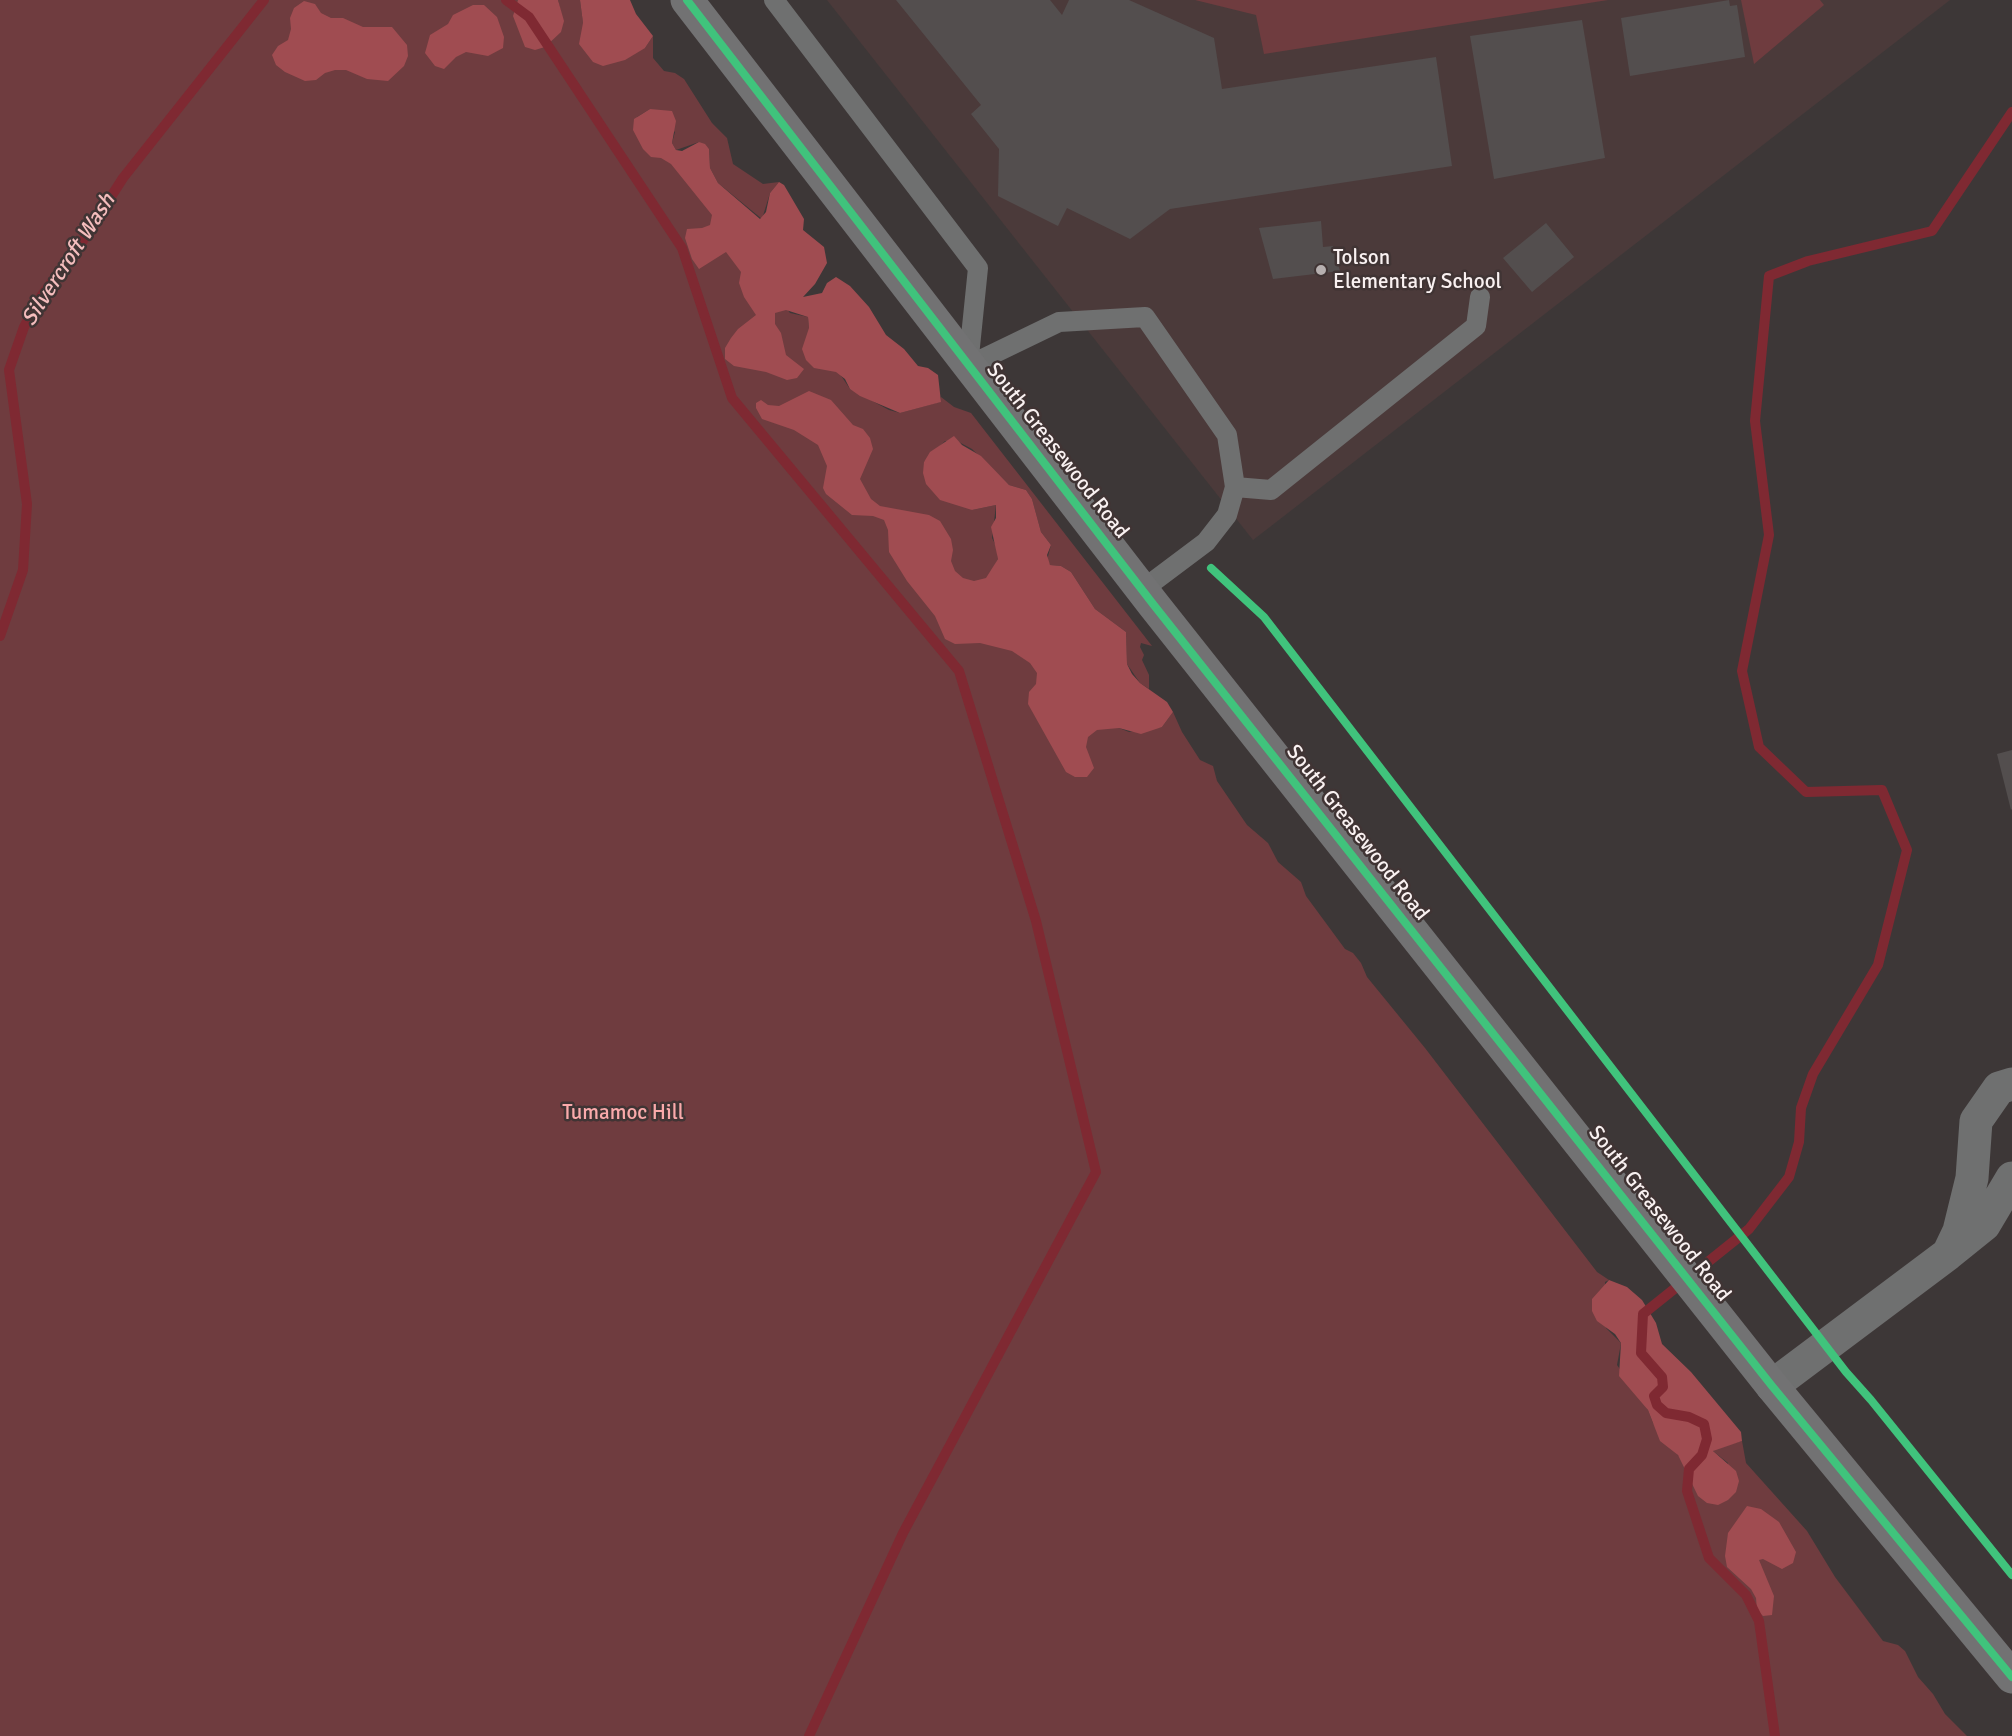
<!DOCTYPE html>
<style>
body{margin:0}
canvas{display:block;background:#3d3737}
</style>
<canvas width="2012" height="1736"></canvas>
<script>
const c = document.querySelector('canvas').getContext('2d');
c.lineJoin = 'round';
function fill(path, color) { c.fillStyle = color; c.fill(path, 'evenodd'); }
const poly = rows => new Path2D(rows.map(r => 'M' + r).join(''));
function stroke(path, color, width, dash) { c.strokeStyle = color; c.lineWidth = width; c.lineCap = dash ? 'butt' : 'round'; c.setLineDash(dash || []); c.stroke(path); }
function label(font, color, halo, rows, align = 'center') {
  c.font = font + ' Signika,sans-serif'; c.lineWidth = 5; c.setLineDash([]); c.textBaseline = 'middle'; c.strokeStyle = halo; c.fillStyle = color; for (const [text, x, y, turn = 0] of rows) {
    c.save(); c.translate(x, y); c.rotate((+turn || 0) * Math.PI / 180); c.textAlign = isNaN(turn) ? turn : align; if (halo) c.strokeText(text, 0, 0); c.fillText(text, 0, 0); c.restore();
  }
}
fill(poly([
 [827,0,1950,0,1253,540]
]), '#4b3a3a');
fill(poly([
 [0,0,546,0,563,21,558,0,580,0,583,23,645,48,653,36,653,58,664,71,675,73,684,79,712,123,727,138,733,164,763,184,779,182,770,193,762,219,718,183,710,168,709,149,699,142,676,150,672,143,675,132,650,109,637,117,790,313,808,317,809,328,850,389,889,410,900,413,940,402,941,397,954,407,971,413,1152,646,1141,643,1140,647,1144,655,1142,660,1149,675,1149,689,1140,683,1127,664,1126,632,1095,609,1071,572,1061,566,1050,565,1047,560,1051,545,1041,532,1032,499,1026,490,1009,485,972,449,957,441,945,441,924,462,972,510,996,505,992,538,997,548,998,559,991,572,1119,728,1129,732,1162,727,1173,712,1182,732,1200,760,1213,766,1217,781,1247,825,1268,843,1278,862,1301,882,1306,896,1345,949,1353,953,1361,963,1367,977,1425,1048,1597,1272,1609,1280,1605,1282,1606,1328,1621,1343,1617,1365,1648,1410,1653,1423,1716,1504,1728,1463,1713,1451,1717,1448,1742,1441,1746,1463,1807,1531,1835,1577,1883,1641,1898,1645,1905,1651,1918,1677,1933,1694,1945,1714,1967,1736,0,1736],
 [1195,0,1608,0,1264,54,1256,15],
 [1741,0,1820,0,1824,5,1754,64]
]), '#6f3c3f');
fill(poly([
 [518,0,558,0,564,21,561,32,545,47,535,50,525,47,513,16],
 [580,0,630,0,636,14,653,36,645,48,625,60,603,66,593,62,579,44,583,23],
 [304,1,315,4,321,13,331,18,343,18,363,27,392,27,407,45,408,56,404,66,388,81,367,79,346,70,335,70,325,73,316,80,305,81,285,72,276,65,272,55,278,46,288,40,291,29,290,18,294,8],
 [473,5,484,5,497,17,504,37,503,48,488,56,466,52,456,57,444,69,435,66,425,53,430,35,448,24,453,15],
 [650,109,672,111,676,121,672,143,676,150,682,151,699,142,705,144,709,149,710,168,718,183,760,219,766,212,770,193,779,182,784,185,804,219,803,230,824,247,827,263,815,284,803,297,822,293,827,283,836,277,850,286,869,307,886,335,904,349,918,366,928,368,938,375,941,402,900,413,860,396,850,389,845,379,836,372,814,368,806,360,802,349,809,328,808,317,786,310,775,313,775,324,781,333,786,355,804,369,797,378,787,380,766,372,734,366,725,359,725,348,731,338,738,329,756,315,744,297,739,283,741,272,726,252,699,269,692,259,685,238,687,229,702,228,710,225,712,215,671,164,661,158,651,157,643,149,633,130,634,119],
 [809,391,831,400,853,425,863,429,870,438,873,449,860,479,871,499,880,506,929,515,940,521,951,539,953,550,951,561,955,571,963,578,974,581,986,578,998,559,991,527,996,518,996,505,972,510,940,500,926,484,923,473,924,462,930,452,954,436,962,445,981,456,1009,485,1026,490,1032,499,1041,532,1051,545,1047,555,1050,565,1061,566,1071,572,1095,609,1126,632,1127,664,1132,674,1140,683,1167,702,1173,712,1162,727,1141,734,1119,728,1097,730,1088,737,1086,747,1094,768,1087,777,1075,777,1066,772,1028,704,1029,692,1036,684,1037,673,1030,663,1012,651,980,643,955,644,945,639,935,616,907,581,889,552,888,530,884,520,873,516,852,515,826,494,823,488,827,466,818,445,794,430,762,419,756,408,756,403,761,400,768,405,779,406],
 [1609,1280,1627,1287,1642,1300,1656,1323,1662,1344,1691,1372,1741,1432,1742,1441,1713,1451,1736,1471,1739,1481,1736,1492,1728,1500,1718,1505,1707,1503,1698,1496,1678,1455,1660,1441,1648,1410,1619,1376,1621,1343,1615,1334,1597,1321,1592,1311,1592,1299],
 [1747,1506,1761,1509,1779,1522,1796,1552,1793,1563,1782,1569,1763,1559,1759,1560,1774,1596,1772,1615,1763,1616,1757,1610,1756,1598,1751,1589,1727,1567,1725,1556,1728,1533]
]), '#a04c51');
stroke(poly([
 [506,0,529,17,682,248,732,398,959,671,1036,921,1096,1172,903,1533,809,1736],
 [0,636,23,570,27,504,9,370,24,327,42,295,82,242,123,178,264,0],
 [1775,1736,1759,1621,1746,1595,1709,1558,1687,1491,1689,1469,1702,1455,1707,1439,1704,1424,1689,1417,1666,1413,1657,1405,1654,1396,1663,1387,1662,1377,1641,1353,1643,1314,1749,1229,1789,1177,1799,1142,1801,1108,1813,1074,1878,965,1907,850,1882,790,1806,792,1759,747,1742,671,1769,535,1755,421,1769,276,1808,261,1932,231,2012,112]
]), '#7f2932', 10);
fill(poly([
 [896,0,1050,0,1062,15,1069,0,1129,0,1214,38,1222,89,1436,57,1452,166,1170,209,1130,239,1067,208,1058,226,998,196,999,149,971,114,981,105],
 [1729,0,1730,6,1737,5,1745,57,1630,76,1621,18],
 [1582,20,1605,158,1494,179,1470,36],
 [1321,221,1323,247,1333,246,1340,271,1273,279,1259,228],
 [1546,223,1574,257,1532,292,1503,258],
 [2012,750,2012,809,2011,810,1997,754]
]), '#534e4e');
stroke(poly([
 [774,0,978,268,968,366],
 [968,366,1059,322,1145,317,1227,435,1235,487,1227,515,1206,542,1142,590],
 [1235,487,1271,490,1476,326,1480,297]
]), '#6f7070', 20);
stroke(poly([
 [2012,1084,1999,1088,1976,1121,1972,1178,1959,1231,1948,1254,1984,1225,2012,1178],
 [1772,1386,1948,1254]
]), '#6f7070', 33);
stroke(poly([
 [687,0,1153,604,1772,1386,2012,1677]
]), '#727273', 33);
stroke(poly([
 [687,0,1153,604,1772,1386,2012,1677],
 [1211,568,1264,617,1846,1372,1871,1400,2012,1575]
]), '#40c37c', 8);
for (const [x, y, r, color] of [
 [1321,270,6,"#b7b0b0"]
]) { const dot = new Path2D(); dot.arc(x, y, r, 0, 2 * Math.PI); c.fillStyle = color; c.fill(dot); stroke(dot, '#403434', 2); }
label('21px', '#f9f1f1', '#403434', [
 ["Tolson",1333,258],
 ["Elementary School",1333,282]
], 'left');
label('21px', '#f9f1f1', '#403434', [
 ["South Greasewood Road",1057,451,52],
 ["South Greasewood Road",1357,833,52],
 ["South Greasewood Road",1659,1214,52]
]);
label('21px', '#faaaab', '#403434', [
 ["Tumamoc Hill",623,1113]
]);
label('italic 22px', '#f4bdbd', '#403434', [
 ["Silvercroft Wash",69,260,-57]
]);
</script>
